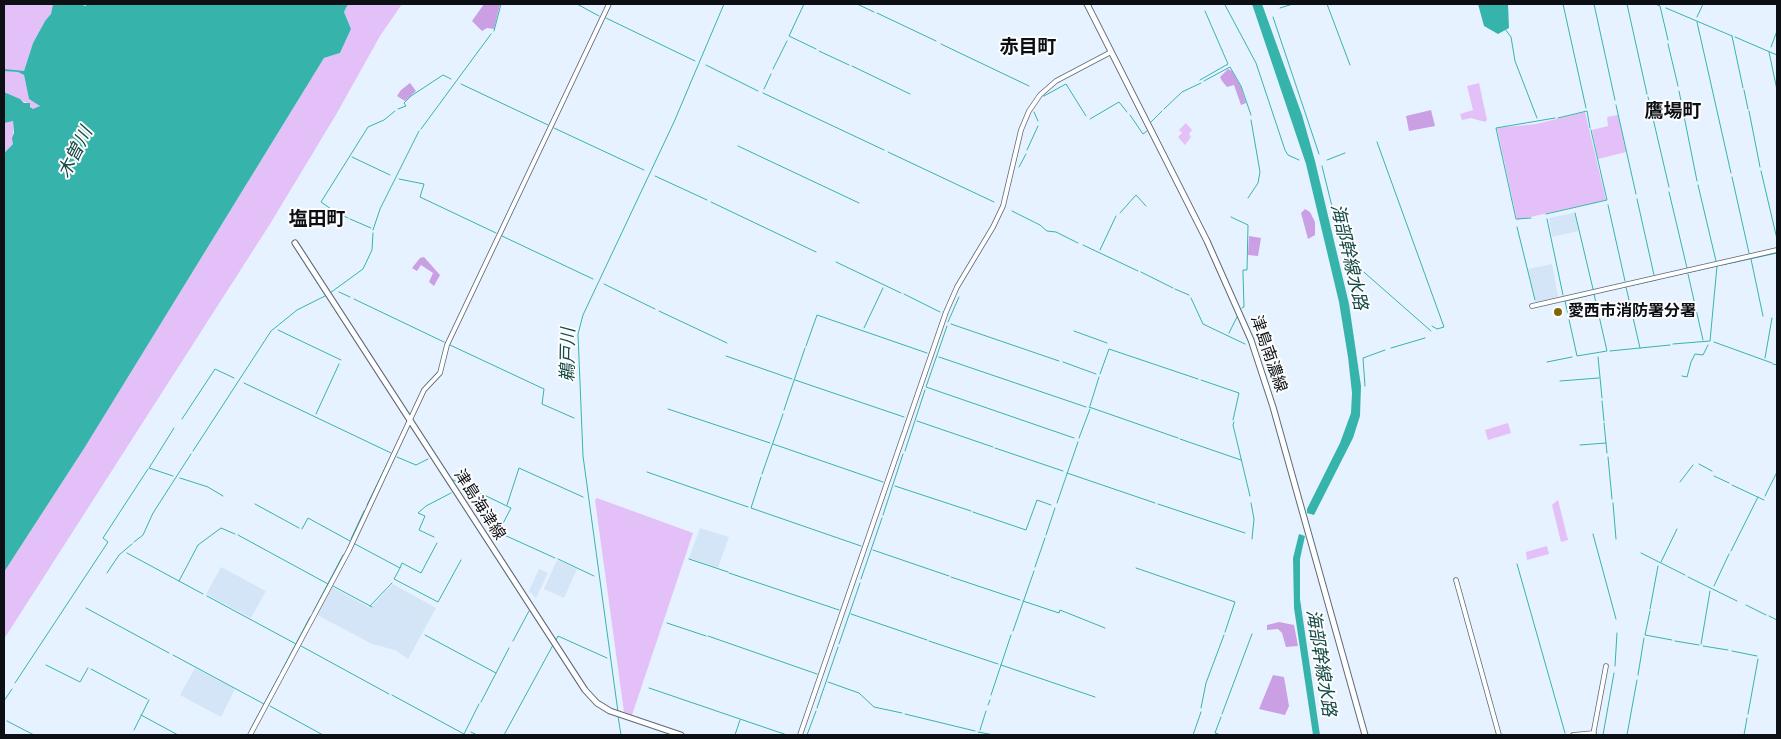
<!DOCTYPE html>
<meta charset="utf-8">
<style>
body{margin:0}
#map{position:relative;width:1781px;height:739px;overflow:hidden;background:#e6f2ff;font-family:"DejaVu Sans",sans-serif}
canvas{display:block}
.frame{position:absolute;inset:0;border:5px solid #0c0f14;pointer-events:none}
</style>
<div id="map">
<canvas width="1781" height="739"></canvas>
<div class="frame"></div>
</div>
<script>
const c = document.querySelector('canvas').getContext('2d');
c.lineJoin = 'round';
function fill(path, color) { c.fillStyle = color; c.fill(path, 'evenodd'); }
const poly = rows => new Path2D(rows.map(r => 'M' + r).join(''));
function stroke(path, color, width, dash) { c.strokeStyle = color; c.lineWidth = width; c.lineCap = dash ? 'butt' : 'round'; c.setLineDash(dash || []); c.stroke(path); }
function label(font, color, halo, rows, align = 'center') {
  c.font = font + ' "DejaVu Sans","Noto Sans JP",sans-serif'; c.lineWidth = 4; c.setLineDash([]); c.textBaseline = 'middle'; c.strokeStyle = halo; c.fillStyle = color; for (const [text, x, y, turn = 0] of rows) {
    c.save(); c.translate(x, y); c.rotate((+turn || 0) * Math.PI / 180); c.textAlign = isNaN(turn) ? turn : align; if (halo) c.strokeText(text, 0, 0); c.fillText(text, 0, 0); c.restore();
  }
}
fill(poly([
 [1573,213,1575,214,1579,231,1552,237,1549,218],
 [1552,264,1558,297,1536,302,1528,269],
 [700,528,729,537,718,568,689,558],
 [557,560,577,569,564,598,544,589],
 [221,567,266,591,251,618,206,594],
 [539,569,548,573,536,598,529,591],
 [393,584,436,608,408,659,395,650,372,644,317,615,332,587,370,608],
 [195,668,235,689,221,717,180,695]
]), '#d4e5f8');
fill(poly([
 [4,4,53,4,51,15,45,21,33,43,24,71,9,71,18,72,24,75,29,99,40,105,36,110,31,108,29,104,4,92,4,71,7,71,4,69],
 [348,4,402,4,380,36,337,113,270,224,4,639,4,572,85,447,324,58,340,53,351,29,344,12],
 [1479,83,1487,120,1485,122,1471,118,1462,120,1460,114,1473,110,1467,86],
 [1585,112,1606,200,1517,220,1497,128,1536,124],
 [1618,115,1626,152,1598,159,1592,130,1608,126,1607,117],
 [10,121,13,121,13,144,4,153,4,123],
 [1186,123,1192,130,1189,134,1191,137,1185,145,1178,137,1182,133,1179,130],
 [1508,423,1511,433,1488,440,1485,430],
 [597,498,693,533,632,715,624,712,595,500],
 [1558,500,1568,540,1561,542,1552,505],
 [1547,546,1549,554,1527,560,1526,552]
]), '#e3c0f8');
fill(poly([
 [484,4,500,4,494,29,487,28,482,31,472,21],
 [1228,69,1232,71,1241,87,1246,103,1241,105,1234,85,1227,87,1222,81,1220,77],
 [410,83,416,91,405,101,397,96,401,90],
 [1431,110,1435,126,1409,131,1406,116],
 [1305,209,1310,212,1315,222,1315,235,1308,239,1301,213],
 [1249,236,1261,238,1258,256,1248,255],
 [424,257,440,275,434,286,429,282,433,273,421,265,417,271,412,268,420,258],
 [1279,622,1294,625,1298,646,1286,647,1282,633,1278,629,1267,630,1267,625],
 [1273,675,1284,677,1289,706,1285,715,1259,709]
]), '#ca9fe4');
fill(poly([
 [53,4,81,4,85,6,88,4,348,4,344,12,351,29,340,53,324,58,85,447,4,572,4,153,13,144,12,138,14,133,13,121,4,123,4,92,20,99,24,103,30,103,30,107,33,109,40,106,29,99,24,75,18,72,4,71,4,69,24,71,33,43,45,21,51,14],
 [1252,4,1262,4,1302,115,1315,161,1349,304,1361,386,1360,416,1353,438,1314,515,1307,513,1307,509,1340,443,1351,413,1352,393,1348,357,1339,302,1306,164],
 [1478,4,1508,4,1509,28,1498,34,1484,26],
 [1299,534,1305,536,1300,559,1300,599,1320,735,1313,735,1294,608,1293,558]
]), '#36b4ab');
stroke(poly([
 [577,4,599,16],
 [804,4,789,36,816,49],
 [857,4,874,12],
 [1327,4,1350,65],
 [1563,4,1586,108],
 [1594,4,1615,100],
 [1627,4,1647,94],
 [1655,4,1660,6,1668,40],
 [1225,5,1256,63,1285,150,1288,155,1299,160],
 [1280,8,1293,4],
 [1666,8,1732,36],
 [877,13,936,41],
 [1273,17,1319,154],
 [1697,17,1703,4],
 [606,18,695,61],
 [1697,22,1731,173],
 [1505,29,1511,37,1515,61,1537,118],
 [494,31,501,4],
 [1732,36,1743,88],
 [1735,37,1777,55],
 [941,44,1029,86],
 [1668,44,1678,86],
 [1771,47,1777,31],
 [819,51,849,65],
 [1769,52,1777,90],
 [706,65,758,91],
 [852,66,910,94],
 [773,69,787,41],
 [1200,80,1228,64,1205,11],
 [1204,81,1230,67,1241,86,1251,115],
 [461,84,548,125],
 [764,89,771,74],
 [1744,90,1748,109],
 [1679,91,1697,181],
 [763,93,884,150],
 [1044,96,1066,84,1086,116],
 [1648,97,1669,187],
 [1616,105,1636,194],
 [398,109,406,106,404,103,411,96,443,75,451,79],
 [1164,109,1182,92,1201,83],
 [1749,111,1760,167],
 [1034,112,1038,121],
 [1130,115,1143,134,1147,131],
 [1558,118,1587,111,1590,128],
 [1090,119,1119,102,1127,112],
 [1150,123,1162,111],
 [554,128,644,170],
 [421,129,491,34],
 [1377,142,1444,327,1437,329,1432,326],
 [738,146,859,203],
 [1027,150,1038,126],
 [888,152,994,202],
 [352,157,390,175],
 [1327,160,1345,153],
 [1322,166,1344,255],
 [1019,167,1026,154],
 [1761,171,1777,239],
 [655,176,707,200],
 [1732,177,1749,253],
 [399,179,424,184,420,197,496,233],
 [1698,185,1716,261],
 [1669,192,1687,268],
 [1248,198,1258,183,1260,172,1251,120],
 [1637,199,1654,275],
 [711,202,816,252],
 [1608,205,1625,281],
 [334,211,321,202,368,127,384,120,395,111],
 [1012,211,1040,225,1047,231,1056,232,1078,243],
 [338,213,348,218],
 [1120,213,1136,195,1146,206],
 [1575,213,1593,289],
 [1546,214,1607,200,1591,130],
 [1231,217,1248,225,1247,270,1243,270,1243,274,1244,307,1242,308],
 [1531,218,1516,219,1496,128,1555,118],
 [350,219,371,228],
 [1547,219,1563,295],
 [1517,227,1535,300],
 [373,230,380,209,419,131],
 [502,236,593,279],
 [1083,245,1138,271],
 [1100,250,1116,216],
 [1349,259,1431,331],
 [1751,259,1763,316],
 [836,262,901,293],
 [1722,265,1777,253],
 [1347,268,1350,267],
 [1141,272,1173,288],
 [1688,274,1703,340],
 [1659,279,1717,266,1710,341,1673,344],
 [604,284,655,309],
 [1626,287,1640,348],
 [1175,289,1189,295],
 [339,292,350,297],
 [330,293,363,269,372,250,373,233],
 [1597,293,1656,280],
 [904,294,940,312],
 [1594,294,1607,351,1577,356,1565,301,1594,294],
 [1191,298,1203,324,1245,344],
 [354,299,444,342],
 [659,311,727,343],
 [948,322,959,297],
 [951,324,1059,361],
 [947,326,926,387,1074,438],
 [864,328,883,288],
 [278,330,341,360],
 [1074,331,1107,343],
 [1229,333,1237,317],
 [1714,342,1772,363],
 [450,345,544,389,542,404,574,418],
 [806,346,817,315,927,353],
 [1391,348,1425,338],
 [1610,351,1670,345],
 [726,356,792,379],
 [939,357,1086,407],
 [1598,357,1602,398],
 [1765,358,1772,318],
 [1063,362,1096,374],
 [1547,362,1572,357],
 [1773,364,1777,365],
 [1100,374,1109,349,1198,379],
 [1682,376,1687,377,1691,362,1695,354,1703,355,1708,345],
 [795,380,904,417],
 [1201,380,1239,393,1233,420],
 [1560,381,1599,378],
 [244,383,391,453],
 [1365,386,1363,358,1385,350],
 [1602,401,1604,421],
 [1090,406,1099,377],
 [1089,407,1178,438],
 [668,409,770,443],
 [784,410,805,348],
 [316,414,339,364],
 [182,419,215,369,234,378],
 [917,421,993,447],
 [1234,422,1233,425,1250,496],
 [1604,423,1607,453],
 [1079,438,1090,409],
 [1180,439,1241,460],
 [773,444,883,482],
 [1580,445,1606,443],
 [995,448,1063,471],
 [193,451,271,331,297,310,325,296],
 [905,451,925,390],
 [397,457,416,465,428,459],
 [1608,457,1612,499],
 [1699,464,1712,471],
 [647,472,748,507],
 [1067,473,1155,503],
 [762,474,783,414],
 [173,476,149,468,174,428],
 [1714,476,1729,483],
 [761,477,751,508,861,546],
 [180,478,208,487,223,496],
 [451,479,511,508,498,533],
 [1680,482,1693,465],
 [1732,485,1764,500],
 [895,486,971,511],
 [1765,496,1777,472],
 [1057,503,1078,442],
 [1251,503,1254,519,1252,539],
 [1613,503,1616,539],
 [255,504,299,528],
 [1158,504,1245,533],
 [367,505,391,456],
 [507,505,519,468,583,497],
 [973,512,1026,530,1037,500,1051,505],
 [883,515,903,454],
 [302,529,308,518,350,541],
 [502,534,555,558],
 [1593,534,1616,619],
 [238,535,328,584],
 [1046,535,1055,508],
 [434,537,419,530,425,516,418,513,426,506,451,493],
 [351,539,364,511],
 [134,542,143,535,153,513,191,454],
 [355,544,400,568,402,563,421,573,437,543],
 [873,550,949,576],
 [1731,551,1758,497],
 [127,553,203,594],
 [1641,553,1685,575],
 [558,559,594,576],
 [689,559,728,572],
 [1661,562,1677,529],
 [1517,564,1565,733],
 [1035,567,1045,538],
 [400,568,394,579,438,602,461,560],
 [1136,568,1235,602,1225,632],
 [107,573,119,555,132,544],
 [729,573,839,610],
 [951,577,1020,600],
 [1688,577,1737,601],
 [861,579,882,518],
 [179,581,198,545,221,528,235,534],
 [333,586,372,607],
 [1714,586,1729,554],
 [207,596,296,644],
 [1023,601,1059,613,1060,610,1105,628],
 [1746,605,1766,615],
 [370,606,392,583],
 [86,608,169,653],
 [1650,609,1658,566],
 [1650,611,1645,635,1672,640],
 [313,612,343,555],
 [851,614,927,640],
 [1769,616,1777,620],
 [667,623,706,636],
 [1013,631,1034,571],
 [425,635,496,673],
 [708,636,817,674],
 [556,640,558,636,607,658],
 [513,641,529,611],
 [929,641,998,664],
 [1675,641,1699,645],
 [839,644,860,583],
 [1701,644,1710,591],
 [301,646,389,694],
 [1703,646,1728,650],
 [1732,651,1757,656],
 [173,655,264,704],
 [46,665,80,682,88,668],
 [1001,665,1095,697],
 [1615,666,1617,633],
 [91,669,147,699],
 [281,672,310,617],
 [1638,675,1644,638],
 [828,682,859,693,874,707,902,713],
 [15,683,108,542,103,538,148,469],
 [649,688,787,735],
 [392,695,464,734,479,704],
 [991,695,1011,635],
 [4,701,12,689],
 [481,702,509,648],
 [988,705,990,700],
 [270,706,323,735],
 [817,708,838,647],
 [1201,708,1206,683,1224,635],
 [618,712,583,456,578,334,583,315,674,122,724,4],
 [905,714,975,731],
 [1222,714,1252,634],
 [1748,714,1758,659],
 [141,715,178,735],
 [618,716,621,735],
 [7,721,34,735],
 [134,730,149,700],
 [250,730,279,676],
 [980,730,986,711],
 [471,732,477,735],
 [978,732,994,735],
 [504,735,553,645],
 [735,735,740,720],
 [807,735,816,711],
 [1193,735,1201,712],
 [1221,735,1215,733,1221,717],
 [1603,735,1614,673],
 [1627,735,1637,680],
 [1744,735,1747,718]
]), '#36b4ab', 1);
const minor = poly([
 [1532,306,1777,250],
 [1456,580,1499,735],
 [250,735,349,550,424,390,440,373,447,345,609,4],
 [800,735,946,312,957,287,993,227,1003,206,1021,130,1029,111,1040,95,1056,81,1111,52],
 [1573,735,1594,733],
 [1593,735,1606,666]
]);
const major = poly([
 [1087,4,1207,241,1251,340,1273,407,1365,735],
 [295,243,585,690,597,703,610,711,681,735]
]);
stroke(minor, '#5f6974', 5.5);
stroke(major, '#5f6974', 7);
stroke(minor, '#fff', 4);
stroke(major, '#fff', 5);
for (const [x, y, r, color] of [
 [1558,312,5,"#7e6900"]
]) { const dot = new Path2D(); dot.arc(x, y, r, 0, 2 * Math.PI); c.fillStyle = color; c.fill(dot); stroke(dot, '#fdfdfd', 2); }
label('bold 16px', '#0c0f14', '#fdfdfd', [
 ["愛西市消防署分署",1568,312]
], 'left');
label('16px', '#0c0f14', '#fdfdfd', [
 ["津島南濃線",1268,354,71],
 ["津島海津線",479,505,57]
]);
label('italic 18px', '#144945', '#fdfdfd', [
 ["木曽川",76,153,-63],
 ["海部幹線水路",1348,257,77],
 ["鵜戸川",569,355,-89],
 ["海部幹線水路",1320,663,81]
]);
label('bold 19px', '#0c0f14', '#fdfdfd', [
 ["赤目町",1028,48],
 ["鷹場町",1673,112],
 ["塩田町",317,220]
]);
</script>
